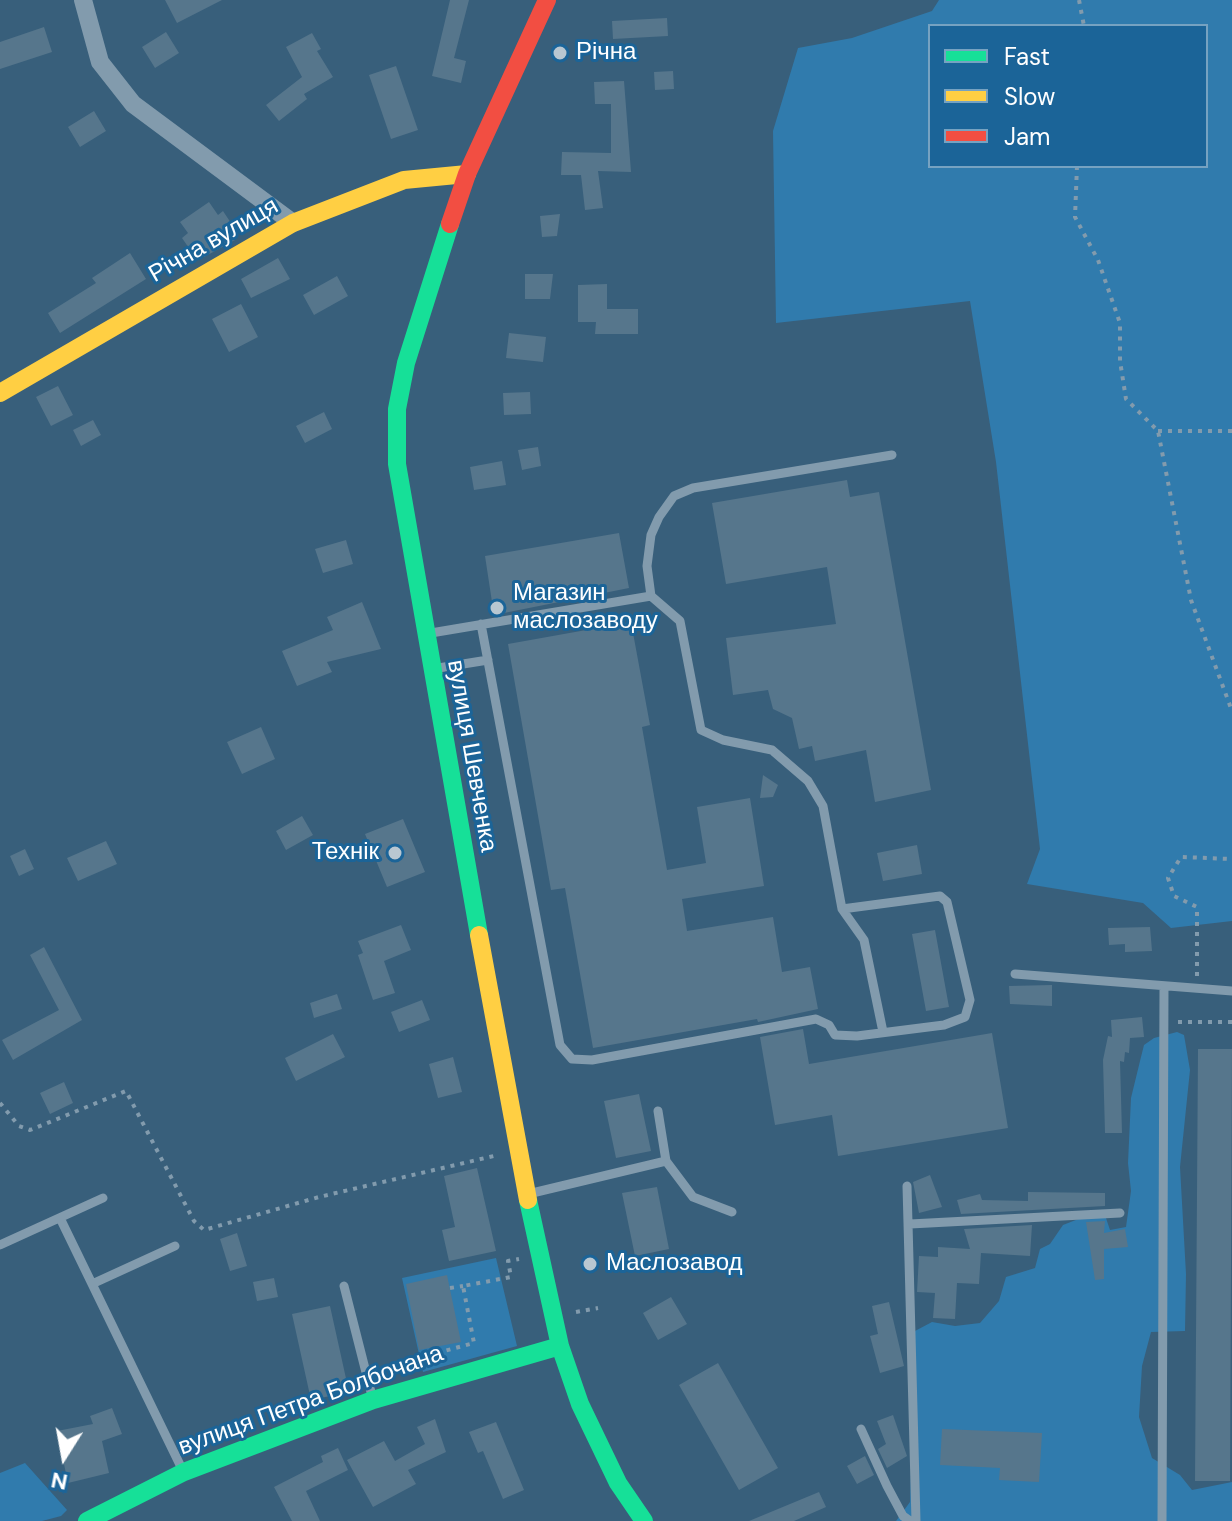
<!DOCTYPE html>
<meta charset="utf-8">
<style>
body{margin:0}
#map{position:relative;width:1232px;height:1521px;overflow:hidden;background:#385f7b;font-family:"DM Sans",sans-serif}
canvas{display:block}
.legend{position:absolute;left:928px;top:24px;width:280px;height:144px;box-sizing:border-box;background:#1b6498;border:2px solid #76a2c1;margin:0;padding:10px 14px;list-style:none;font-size:24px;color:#fff}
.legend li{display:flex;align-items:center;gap:16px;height:40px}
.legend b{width:40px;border:2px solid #76a2c1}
.north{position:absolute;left:24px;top:1417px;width:80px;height:80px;-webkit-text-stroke:6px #1b6498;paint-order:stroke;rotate:191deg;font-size:22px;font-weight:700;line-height:32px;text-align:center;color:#fff}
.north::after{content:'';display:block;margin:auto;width:28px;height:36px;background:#fff;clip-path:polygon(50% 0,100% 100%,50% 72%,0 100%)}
</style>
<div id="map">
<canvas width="1232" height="1521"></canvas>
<ul class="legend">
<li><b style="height:10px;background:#16e098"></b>Fast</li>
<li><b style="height:10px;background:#ffcf43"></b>Slow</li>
<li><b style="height:10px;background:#f24e42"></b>Jam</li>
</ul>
<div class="north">N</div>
</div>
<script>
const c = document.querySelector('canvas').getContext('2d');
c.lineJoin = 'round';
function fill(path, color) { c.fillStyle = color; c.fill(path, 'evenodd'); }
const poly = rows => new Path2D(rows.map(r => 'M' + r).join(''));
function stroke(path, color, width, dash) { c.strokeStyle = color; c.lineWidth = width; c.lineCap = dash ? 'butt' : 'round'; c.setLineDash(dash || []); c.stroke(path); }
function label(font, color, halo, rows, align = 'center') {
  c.font = font + ' "DM Sans",sans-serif'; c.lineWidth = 6; c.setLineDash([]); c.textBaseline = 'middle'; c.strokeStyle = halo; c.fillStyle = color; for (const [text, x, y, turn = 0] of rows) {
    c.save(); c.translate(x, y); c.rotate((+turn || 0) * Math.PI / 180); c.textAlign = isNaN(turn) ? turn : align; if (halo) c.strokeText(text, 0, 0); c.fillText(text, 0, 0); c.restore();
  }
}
fill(poly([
 [939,0,1232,0,1232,921,1171,928,1143,903,1027,884,1040,849,996,462,970,301,776,323,773,131,798,48,852,38,932,11],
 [930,26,1206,26,1206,166,930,166],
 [1177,1032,1184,1035,1190,1070,1180,1167,1186,1274,1185,1331,1151,1332,1142,1366,1139,1417,1152,1458,1180,1475,1192,1490,1232,1482,1232,1521,896,1521,910,1502,915,1331,932,1322,955,1326,980,1323,999,1301,1006,1277,1035,1268,1040,1249,1050,1244,1063,1225,1086,1216,1106,1218,1110,1230,1126,1227,1131,1191,1128,1163,1131,1098,1141,1057,1144,1045,1154,1038],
 [496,1258,517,1346,423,1372,402,1278],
 [25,1463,67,1510,61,1516,42,1521,0,1521,0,1473]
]), '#307bad');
fill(poly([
 [165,0,222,0,177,23],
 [450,0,469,0,454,58,466,61,461,83,432,76],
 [667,18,668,36,613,39,612,21],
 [44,27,52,52,0,69,0,42],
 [166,32,179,53,155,68,142,47],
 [312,33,321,49,317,51,333,77,304,94,307,99,279,121,266,105,302,77,286,47],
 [396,66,418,130,391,139,369,75],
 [673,71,674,89,655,90,654,72],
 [624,81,631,172,598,171,603,208,585,210,581,175,561,175,562,152,611,153,611,104,595,104,594,82],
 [94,111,106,131,80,147,68,127],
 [209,202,218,215,223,211,233,226,228,230,235,240,204,257,199,250,193,254,182,238,188,233,180,222],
 [560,214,557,236,542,237,540,216],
 [130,253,146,279,60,333,48,313,96,283,92,278],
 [278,258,290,279,251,298,241,279],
 [525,274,553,274,550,299,525,299],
 [337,276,348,296,314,315,303,295],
 [607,284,607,309,638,309,638,334,595,334,596,322,578,322,578,285],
 [241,304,258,337,229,352,212,319],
 [509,333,546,337,543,362,506,358],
 [58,386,73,415,51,426,36,397],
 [530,392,531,414,504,415,503,393],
 [324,412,332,429,305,443,296,426],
 [93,420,101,435,81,446,73,430],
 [538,447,541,466,522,470,518,450],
 [502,461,506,485,474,490,470,467],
 [847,480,850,497,879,492,931,790,875,802,866,750,815,761,812,746,799,749,792,718,773,709,768,690,733,695,726,638,836,624,827,567,726,584,712,503],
 [619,533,629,588,494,615,485,556],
 [346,540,353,564,323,573,315,549],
 [362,602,381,649,327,662,332,672,297,686,282,651,333,630,327,617],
 [631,622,650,725,642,727,667,870,706,863,697,807,750,798,764,886,682,899,687,931,773,917,782,972,810,967,818,1009,758,1022,757,1019,593,1048,565,888,551,890,508,644],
 [261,727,275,759,242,774,227,742],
 [763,775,778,785,773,797,760,798],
 [302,816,313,835,286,850,276,831],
 [403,819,425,872,387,887,365,834],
 [106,841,117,864,78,881,67,858],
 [917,845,922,874,883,881,877,853],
 [25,849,34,869,19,876,10,856],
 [401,925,411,950,384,961,395,993,373,1000,358,955,363,953,358,941],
 [1150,927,1152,951,1125,952,1125,944,1109,945,1108,928],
 [935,930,949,1007,926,1011,912,934],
 [44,947,82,1020,13,1060,2,1040,59,1010,30,955],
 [1052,985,1052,1006,1010,1004,1009,986],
 [337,994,342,1009,314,1018,310,1003],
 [422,1000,430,1020,399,1032,391,1012],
 [1142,1017,1144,1037,1130,1038,1129,1053,1125,1052,1124,1062,1120,1061,1122,1133,1105,1133,1103,1060,1108,1036,1112,1037,1111,1020],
 [803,1029,809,1064,992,1033,1008,1128,838,1156,832,1115,775,1125,760,1037],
 [333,1034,345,1057,296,1081,285,1058],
 [1198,1049,1232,1049,1230,1481,1195,1481],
 [453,1057,462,1092,438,1098,429,1064],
 [64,1082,73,1103,50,1114,40,1093],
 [639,1094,651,1151,616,1158,604,1101],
 [477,1168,496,1251,449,1261,442,1230,455,1227,444,1176],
 [930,1175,942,1207,919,1213,913,1182],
 [657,1187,669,1249,635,1256,622,1193],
 [1028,1192,1105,1193,1105,1206,961,1214,957,1200,980,1194,982,1200,1028,1201],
 [1105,1221,1104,1233,1125,1229,1128,1247,1104,1249,1104,1279,1095,1280,1086,1222],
 [1032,1225,1030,1256,981,1253,979,1284,957,1283,955,1319,933,1318,935,1293,917,1292,919,1256,938,1257,938,1247,970,1249,964,1229],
 [237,1233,247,1266,230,1271,220,1239],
 [447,1275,461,1342,419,1350,406,1284],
 [274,1278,278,1297,257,1301,253,1282],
 [671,1297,687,1324,658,1340,643,1313],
 [889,1302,904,1366,880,1373,870,1336,878,1334,872,1306],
 [330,1306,349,1392,311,1400,292,1314],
 [718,1363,778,1468,739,1490,679,1385],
 [112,1408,122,1434,102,1441,109,1473,68,1483,57,1431,93,1424,90,1416],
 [893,1415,907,1456,887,1468,878,1449,886,1444,877,1421],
 [435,1419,446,1452,408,1470,416,1484,373,1507,347,1460,384,1441,395,1461,425,1444,417,1427],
 [496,1422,524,1490,503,1499,483,1451,478,1453,469,1432],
 [942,1429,1042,1433,1039,1482,999,1480,1000,1468,940,1465],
 [338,1448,348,1470,306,1491,320,1521,292,1521,274,1487,323,1462,321,1456],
 [865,1456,874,1475,857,1484,847,1466],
 [819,1492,826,1507,794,1521,749,1521]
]), '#56768c');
stroke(poly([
 [1079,0,1084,26],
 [1077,166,1075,217,1098,260,1120,323,1120,361,1126,399,1158,431,1191,600,1232,711],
 [1158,431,1232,431],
 [1197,976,1197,907,1174,896,1168,878,1181,857,1232,859],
 [1178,1022,1232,1022],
 [0,1103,19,1126,30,1130,126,1091,194,1221,204,1230,319,1197,498,1155],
 [450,1288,463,1286],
 [576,1312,598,1308],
 [433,1348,433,1354,474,1343,463,1286,511,1277,508,1261,519,1259]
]), '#829bad', 4, [4, 6]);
stroke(poly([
 [481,624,560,1045,572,1059,592,1060,816,1019,829,1025,835,1035,857,1036,944,1025,965,1017,970,1000,947,902,940,896,842,909],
 [425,634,651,596],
 [432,669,488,660],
 [1015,974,1232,991],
 [883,1032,864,940,842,909,823,806,808,781,772,750,723,740,701,730,680,621,651,596,647,566,651,535,659,517,674,496,693,488,892,455],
 [666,1161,693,1197,732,1212],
 [907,1186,916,1521],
 [528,1194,666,1161,658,1111],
 [60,1218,182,1469],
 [910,1224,1120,1213],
 [0,1245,103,1198],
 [92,1284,175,1246],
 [344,1286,373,1400],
 [861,1429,887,1486,903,1516,910,1521],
 [1162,1521,1164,986]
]), '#829bad', 9);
stroke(poly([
 [83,0,100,62,133,104,293,223]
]), '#829bad', 18);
stroke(poly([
 [450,224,406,363,397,409,397,464,479,935],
 [528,1200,560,1346,580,1404,618,1483,644,1521],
 [87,1521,184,1472,373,1400,560,1346]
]), '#16e098', 18);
stroke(poly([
 [0,393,293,223,404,180,467,174],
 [479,935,528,1200]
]), '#ffcf43', 18);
stroke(poly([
 [450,224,467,174,547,0]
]), '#f24e42', 18);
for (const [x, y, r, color] of [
 [560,53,8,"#b9c7d1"],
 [497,608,8,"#b9c7d1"],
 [395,853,8,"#b9c7d1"],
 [590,1264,8,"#b9c7d1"]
]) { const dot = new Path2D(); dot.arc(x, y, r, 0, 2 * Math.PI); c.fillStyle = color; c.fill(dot); stroke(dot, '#1b6498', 3); }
label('24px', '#fff', '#1b6498', [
 ["Річна",576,53],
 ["Магазин",513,594],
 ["маслозаводу",513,622],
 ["Технік",379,853,"right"],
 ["Маслозавод",606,1264]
], 'left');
label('24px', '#fff', '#1b6498', [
 ["Річна вулиця",214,241,-30],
 ["вулиця Шевченка",471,756,80],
 ["вулиця Петра Болбочана",311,1401,-20]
]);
</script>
